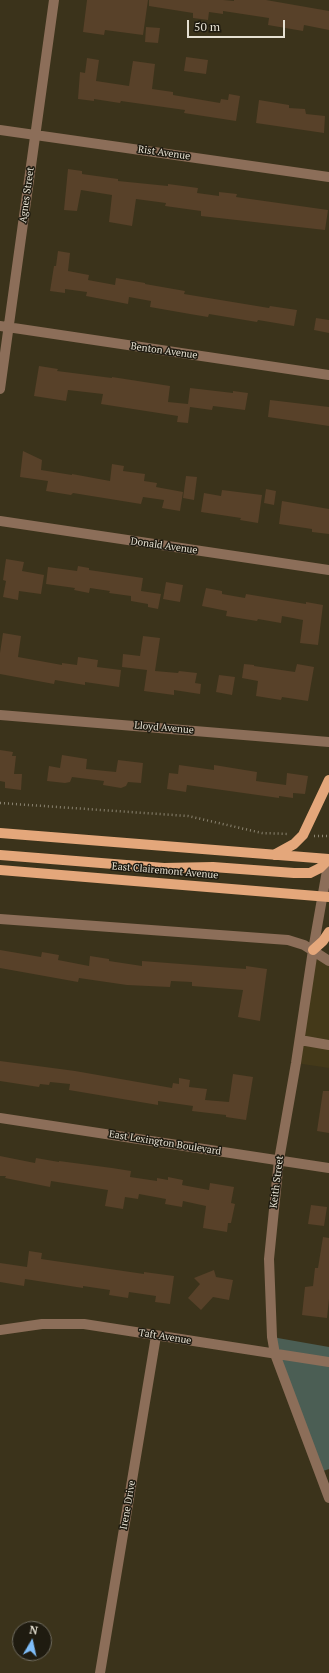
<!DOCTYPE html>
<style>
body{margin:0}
#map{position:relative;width:329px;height:1673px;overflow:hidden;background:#3b331b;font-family:"PT Serif",serif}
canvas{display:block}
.north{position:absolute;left:12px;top:1621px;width:40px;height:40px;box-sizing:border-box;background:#1f1b10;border:1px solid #6e6a5e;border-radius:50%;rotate:9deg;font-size:11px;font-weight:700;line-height:16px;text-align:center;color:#e5e0d2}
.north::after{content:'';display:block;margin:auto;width:14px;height:18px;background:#7ebdf9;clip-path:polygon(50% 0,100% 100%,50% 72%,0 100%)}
.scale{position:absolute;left:187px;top:20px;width:98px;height:18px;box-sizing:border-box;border:2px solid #e5e0d2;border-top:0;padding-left:5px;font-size:12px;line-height:14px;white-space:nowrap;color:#e5e0d2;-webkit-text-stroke:3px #1f1b10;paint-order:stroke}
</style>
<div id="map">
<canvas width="329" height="1673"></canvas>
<div class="north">N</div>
<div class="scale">50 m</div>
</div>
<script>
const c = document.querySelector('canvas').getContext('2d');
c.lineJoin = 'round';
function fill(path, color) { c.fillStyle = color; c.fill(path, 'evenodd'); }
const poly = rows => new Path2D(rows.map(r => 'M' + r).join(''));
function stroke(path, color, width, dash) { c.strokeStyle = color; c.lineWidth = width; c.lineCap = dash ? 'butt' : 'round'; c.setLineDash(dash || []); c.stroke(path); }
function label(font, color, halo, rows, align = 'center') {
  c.font = font + ' "PT Serif",serif'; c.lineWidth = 3; c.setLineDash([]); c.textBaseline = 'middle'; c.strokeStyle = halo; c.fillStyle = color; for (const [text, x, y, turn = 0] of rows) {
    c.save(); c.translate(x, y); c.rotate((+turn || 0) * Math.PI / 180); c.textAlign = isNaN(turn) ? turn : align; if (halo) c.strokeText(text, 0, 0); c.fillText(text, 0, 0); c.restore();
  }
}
fill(poly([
 [313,950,329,961,329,1068,296,1063]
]), '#443919');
fill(poly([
 [272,1337,329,1347,329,1469,320,1472]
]), '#4b5e54');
fill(poly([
 [87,0,148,0,143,35,105,30,104,35,83,32],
 [149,0,223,0,234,1,234,0,266,0,329,11,329,30,304,25,303,31,268,25,269,18,223,11,223,14,209,12,208,20,193,18,193,13,149,6],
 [146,27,160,28,158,43,145,42],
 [186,57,208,60,206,74,184,71],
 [87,58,99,60,96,81,129,86,133,61,155,64,152,89,173,92,173,95,220,103,221,99,228,100,229,94,240,96,236,121,184,113,185,110,121,101,120,103,94,99,94,101,78,99,80,72,85,73],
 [259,100,289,105,289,108,305,109,306,114,325,116,324,133,256,123],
 [68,169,82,171,82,174,118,179,118,181,168,186,168,184,198,188,197,193,219,196,219,192,237,194,236,197,328,210,325,230,201,216,201,211,165,206,166,203,136,199,132,226,109,222,112,195,81,190,77,211,64,210],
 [58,251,70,253,68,271,89,275,88,280,115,285,116,278,145,283,145,284,185,291,184,294,269,308,270,306,297,310,294,326,258,320,257,322,209,314,208,317,190,314,150,307,151,301,129,297,128,304,86,296,87,292,65,289,65,293,50,291,54,266,56,266],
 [316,318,329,320,329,333,314,330],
 [39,366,58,369,57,371,112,378,112,377,170,386,168,402,188,404,190,388,233,393,233,391,248,393,245,410,213,406,212,410,190,407,188,423,177,422,178,416,101,404,103,394,68,390,66,401,34,396],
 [270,400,329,407,329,426,268,417],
 [23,451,42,460,41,470,72,475,72,474,110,481,112,464,124,466,123,471,145,474,144,481,157,483,156,487,183,492,180,511,162,508,164,500,143,497,141,504,73,493,71,495,46,491,48,481,20,477],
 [186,476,197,477,194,500,183,498],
 [266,489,276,491,274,505,264,503],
 [222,490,262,495,258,523,240,520,241,518,201,512,204,493,221,496],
 [282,501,329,509,329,534,312,532,312,529,279,524],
 [6,559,24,562,22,571,44,575,41,594,19,591,18,600,3,597,6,581,3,580],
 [78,566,89,568,89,570,143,578,141,591,161,594,158,609,148,607,148,604,131,601,131,596,109,593,110,591,90,588,89,593,74,590,75,588,46,584,48,567,77,571],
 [166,582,183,585,180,602,163,599],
 [206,588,222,591,222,594,245,598,246,594,306,604,306,602,323,605,318,645,300,643,303,620,282,616,281,623,258,619,257,621,226,616,227,611,202,606],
 [3,633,21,636,18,657,62,665,62,663,77,665,78,657,98,660,97,667,121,670,119,687,85,682,85,685,55,680,54,684,0,674,0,653],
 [143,636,160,638,155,671,178,673,179,671,197,673,195,683,201,684,200,694,174,690,174,695,144,691,147,670,122,667,123,654,140,656],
 [244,664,254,665,254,666,295,672,297,664,314,667,308,701,282,697,281,700,256,696,258,681,242,678],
 [219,675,235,677,232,695,216,692],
 [0,750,13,752,12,756,16,756,14,774,22,774,21,790,5,788,5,782,0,781],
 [62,755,87,759,86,769,116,772,118,760,143,763,141,783,128,782,126,786,121,788,103,785,104,781,72,777,70,782,65,783,47,781,49,766,60,768],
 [179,765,214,770,214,765,257,772,256,781,286,785,287,773,308,776,305,794,293,793,293,798,279,796,279,798,187,785,186,792,167,789,169,773,178,774],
 [0,950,41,957,42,952,59,955,58,960,89,966,90,956,109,959,109,961,142,966,142,961,246,969,246,966,267,969,260,1021,238,1017,243,990,192,986,192,982,171,981,170,987,127,985,79,978,78,982,0,968],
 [0,1061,75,1071,172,1088,173,1083,179,1084,179,1078,190,1080,189,1087,207,1089,205,1100,229,1102,233,1074,253,1077,246,1120,226,1117,226,1115,192,1111,193,1106,158,1101,158,1105,69,1090,70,1084,50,1082,49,1085,40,1084,39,1087,0,1081],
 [323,1091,329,1091,329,1133,317,1131],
 [0,1156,35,1163,36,1158,59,1162,59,1161,112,1168,131,1171,130,1177,157,1181,157,1178,168,1180,168,1177,183,1180,182,1185,209,1190,210,1183,234,1187,231,1203,235,1204,231,1223,228,1223,227,1232,203,1228,206,1206,183,1201,182,1207,165,1204,166,1199,139,1194,138,1199,125,1197,123,1209,105,1206,108,1190,51,1181,50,1187,5,1178,6,1176,0,1176],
 [311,1205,327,1207,324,1226,308,1224],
 [323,1237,329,1238,329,1299,327,1318,302,1315,305,1287,313,1286,315,1268,318,1268],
 [29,1251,42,1253,41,1259,144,1274,144,1272,174,1276,170,1304,155,1302,156,1296,129,1292,128,1298,109,1295,110,1290,83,1286,83,1288,25,1279,24,1286,0,1282,0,1263,27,1267],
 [214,1270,216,1277,233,1280,229,1300,213,1297,201,1310,188,1298,200,1284,194,1278]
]), '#584129');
stroke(poly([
 [0,803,188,816,262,833,289,834],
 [314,836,329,836]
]), '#8a8370', 2.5, [1, 3]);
stroke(poly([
 [0,130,329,177],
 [0,326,329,375],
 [0,389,54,0],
 [0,521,329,570],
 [0,715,329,742],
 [329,859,313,950,296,1063,279,1160,269,1259,272,1337,275,1354,329,1498],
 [0,919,288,940,304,945,329,961],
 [300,1040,329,1045],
 [0,1118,329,1168],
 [0,1330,42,1324,84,1324,329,1362],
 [100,1673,156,1336]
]), '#8c6e59', 10);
stroke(poly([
 [0,833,329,859],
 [0,855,164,868,213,867,294,873,310,873,320,868,329,859],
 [274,855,294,844,303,835,329,780],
 [0,870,329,897],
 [313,950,323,941,329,932]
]), '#e4a77b', 10);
label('10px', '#e5e0d2', '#1f1b10', [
 ["Rist Avenue",164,153,8],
 ["Agnes Street",27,195,-82],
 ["Benton Avenue",164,351,8],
 ["Donald Avenue",164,546,8],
 ["Lloyd Avenue",164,728,5],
 ["East Clairemont Avenue",165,871,5],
 ["East Lexington Boulevard",165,1143,9],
 ["Keith Street",277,1182,-83],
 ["Taft Avenue",165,1337,9],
 ["Irene Drive",128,1505,-80]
]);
</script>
